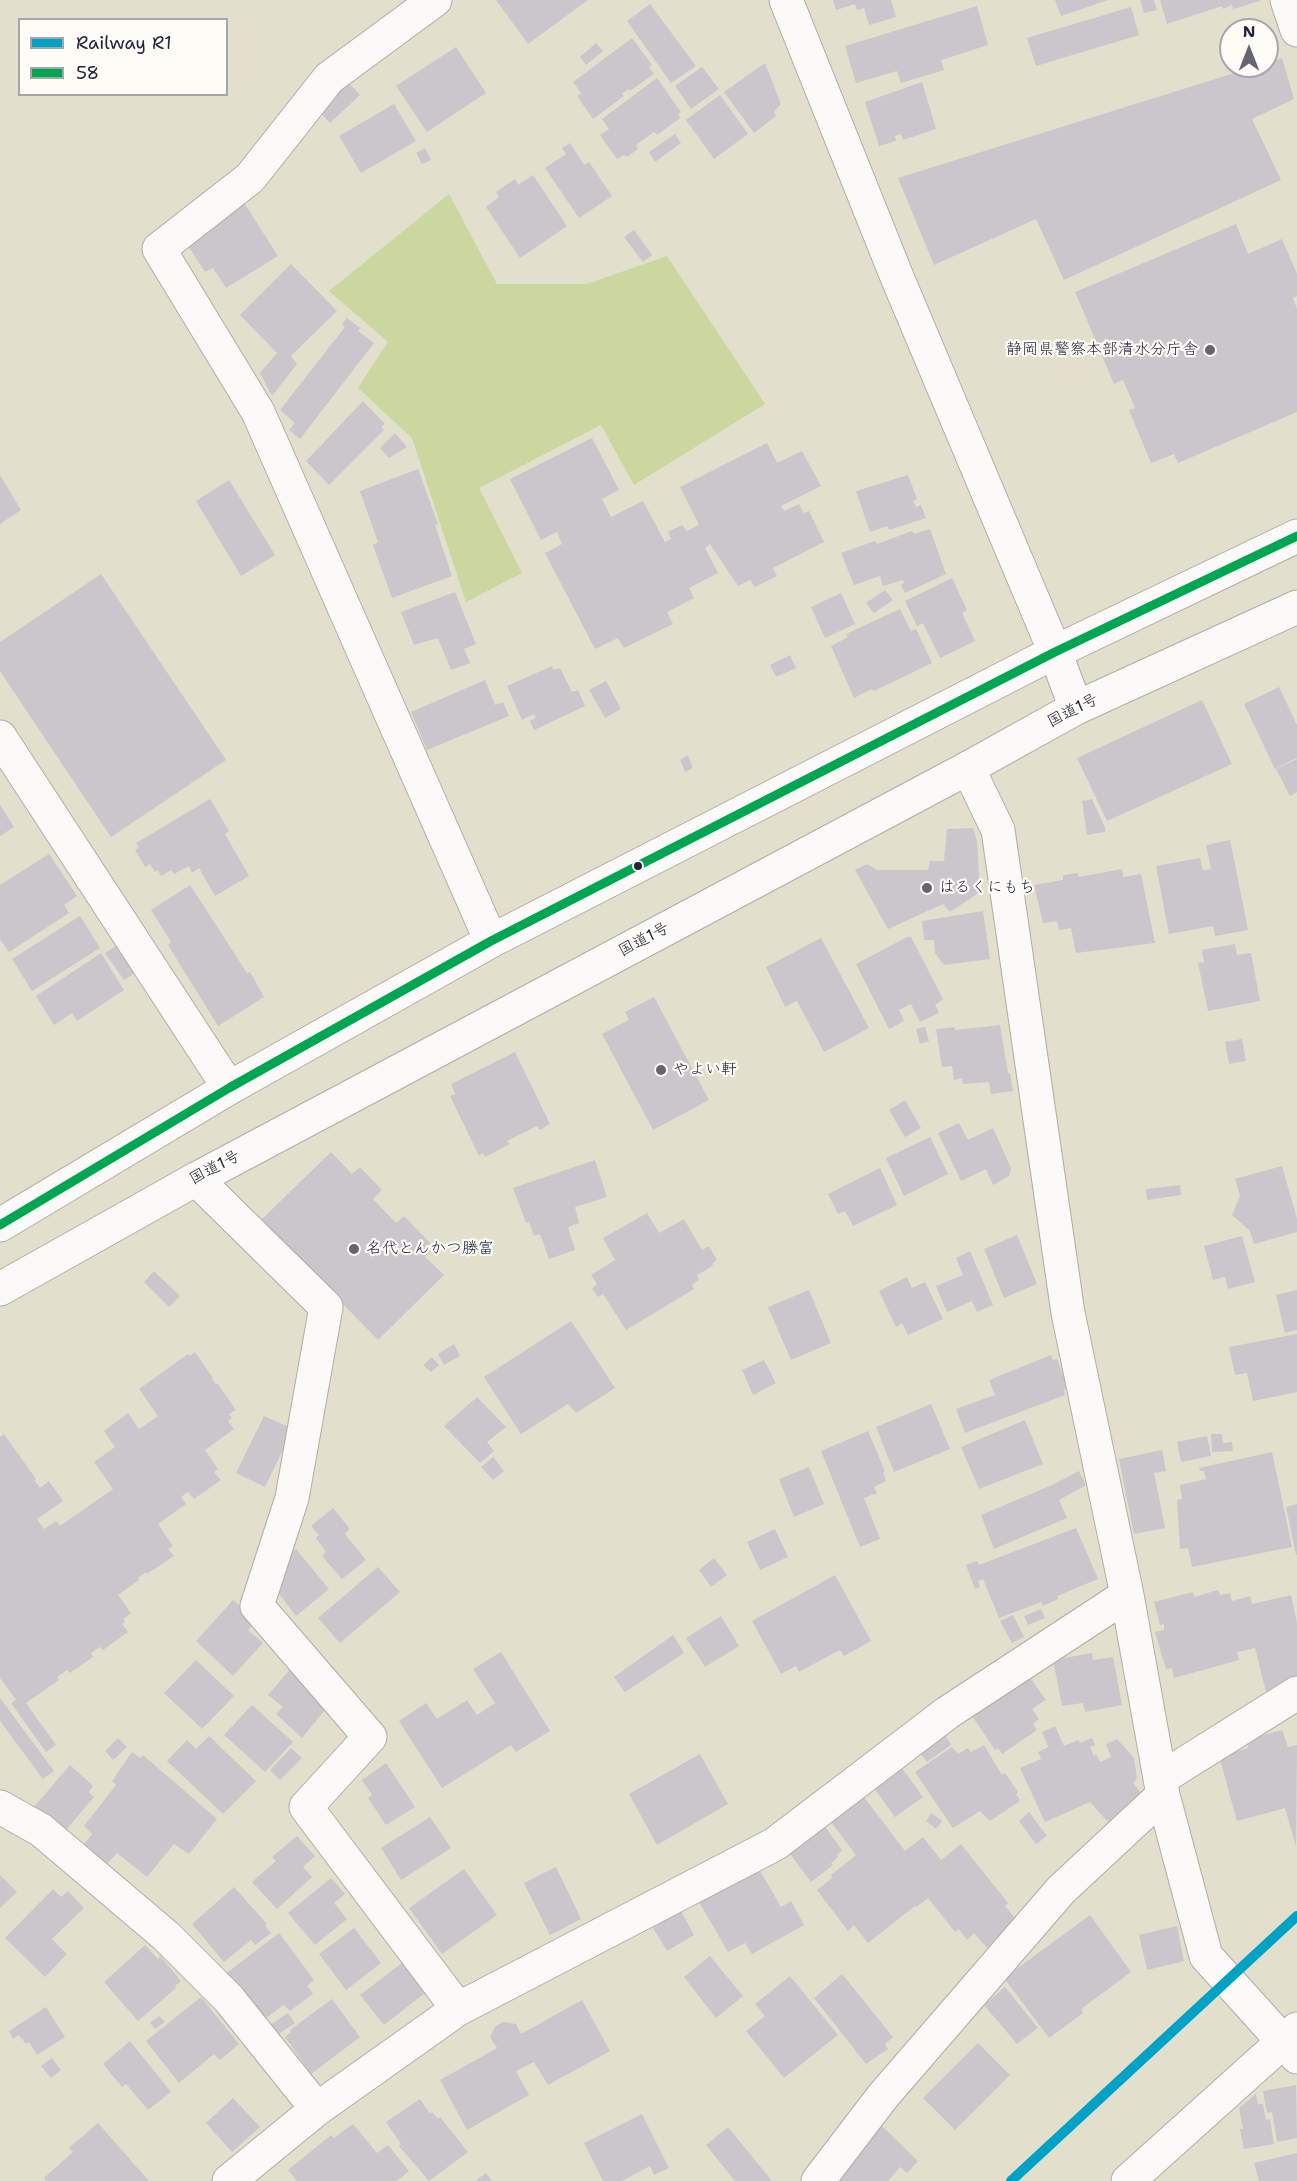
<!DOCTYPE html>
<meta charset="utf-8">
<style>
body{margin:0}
#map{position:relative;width:1297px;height:2181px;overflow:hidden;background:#e3dfcd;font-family:"Shantell Sans",sans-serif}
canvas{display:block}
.legend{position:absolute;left:18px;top:18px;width:210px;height:78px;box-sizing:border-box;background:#fdfcf7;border:2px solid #a5a5ac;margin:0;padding:8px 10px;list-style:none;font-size:18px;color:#22223b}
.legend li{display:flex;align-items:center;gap:12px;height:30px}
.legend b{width:30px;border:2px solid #a5a5ac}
.north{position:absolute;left:1219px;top:18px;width:60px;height:60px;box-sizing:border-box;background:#fdfcf7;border:2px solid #a5a5ac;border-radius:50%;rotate:0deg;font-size:16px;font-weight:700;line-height:24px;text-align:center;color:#22223b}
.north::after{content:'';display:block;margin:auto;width:21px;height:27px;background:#66646e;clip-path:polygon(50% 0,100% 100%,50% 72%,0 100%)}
</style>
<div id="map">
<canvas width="1297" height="2181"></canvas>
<ul class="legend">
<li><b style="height:8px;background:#02a2c7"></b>Railway R1</li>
<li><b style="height:8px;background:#00a651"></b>58</li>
</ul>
<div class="north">N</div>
</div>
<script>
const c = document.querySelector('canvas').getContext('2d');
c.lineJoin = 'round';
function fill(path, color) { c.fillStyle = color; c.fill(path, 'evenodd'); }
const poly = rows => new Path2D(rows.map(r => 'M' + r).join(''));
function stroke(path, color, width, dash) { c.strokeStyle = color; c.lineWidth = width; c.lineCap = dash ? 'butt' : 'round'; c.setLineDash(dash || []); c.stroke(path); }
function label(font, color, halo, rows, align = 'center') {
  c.font = font + ' "Shantell Sans","Klee One",sans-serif'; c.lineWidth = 4.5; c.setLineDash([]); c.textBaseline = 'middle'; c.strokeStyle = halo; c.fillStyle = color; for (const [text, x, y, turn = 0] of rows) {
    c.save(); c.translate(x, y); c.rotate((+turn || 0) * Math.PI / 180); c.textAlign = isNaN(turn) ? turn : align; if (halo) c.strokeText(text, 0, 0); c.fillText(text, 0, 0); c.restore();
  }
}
fill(poly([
 [449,194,497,284,587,284,667,256,765,404,634,485,601,425,479,488,522,573,466,602,412,438,358,388,388,342,329,291]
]), '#cbd79e');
fill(poly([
 [496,0,588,0,528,44],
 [833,0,891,0,896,17,869,25,864,8,857,10,855,4,836,10],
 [1055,0,1108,0,1061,16],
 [1140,0,1154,0,1157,10,1144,13],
 [1160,0,1260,0,1260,1,1233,9,1232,5,1223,9,1222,6,1167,24],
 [650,4,696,66,671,83,627,21],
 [977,6,988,45,941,60,944,70,901,83,897,71,856,83,845,46],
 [1131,7,1139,35,1036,66,1027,38],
 [632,38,652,65,649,67,654,74,630,91,628,89,622,94,624,96,593,119,577,96,581,93,573,82],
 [596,43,603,51,586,65,580,57],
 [456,47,486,93,427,132,396,86],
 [1282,58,1294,99,1252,119,1281,180,1064,280,1036,219,934,265,898,178,1257,66,1267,66,1267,63],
 [765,63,781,104,774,112,776,116,754,133,724,92],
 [702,67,719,89,691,109,675,86],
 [657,78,681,112,678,114,680,118,657,135,654,132,636,145,638,149,627,157,624,155,617,159,600,135,609,129,602,119],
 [347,81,360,95,330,123,318,110],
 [922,82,936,129,903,140,901,134,895,136,896,141,879,146,865,102],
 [720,95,748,134,714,159,686,120],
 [394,104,416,141,361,173,339,136],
 [675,134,681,143,655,162,649,152],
 [570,143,584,165,589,162,612,196,579,218,545,168,566,154,562,148],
 [425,148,431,160,422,164,416,153],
 [533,175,567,226,520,258,486,207,499,197,496,192,515,179,518,185],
 [243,201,278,256,226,288,213,268,205,272,183,238],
 [1236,224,1248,254,1282,239,1297,274,1297,296,1293,298,1297,309,1297,412,1178,463,1174,454,1151,463,1129,410,1135,408,1123,380,1114,384,1075,292],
 [634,230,652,255,643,262,624,237],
 [291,264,337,311,291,356,297,364,272,396,260,373,277,353,240,315],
 [347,318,360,328,358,331,374,343,300,439,289,430,295,423,280,410,345,327,342,324],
 [363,401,385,424,381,427,384,430,329,485,306,461],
 [395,433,407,447,389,458,380,448],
 [592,438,619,490,602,499,611,517,643,501,665,542,671,539,668,532,682,525,687,531,699,525,680,487,767,443,777,463,802,451,821,486,781,506,784,511,799,504,804,513,809,511,824,542,773,568,777,576,755,587,750,580,738,586,710,544,705,548,718,573,689,588,694,598,667,612,673,624,624,648,618,638,595,649,545,553,562,544,557,532,541,540,510,479],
 [418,469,438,524,435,525,452,576,392,598,373,545,378,542,360,491],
 [0,475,21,510,0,524],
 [908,475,917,499,913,501,916,507,921,505,926,518,889,530,887,526,870,532,856,491],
 [229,480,275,555,241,576,196,501],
 [930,529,946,574,905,593,901,585,904,583,903,580,883,586,880,576,854,585,841,553,875,541,877,544,912,531,914,534],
 [101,574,226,760,111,837,0,671,0,642],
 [952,578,967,610,962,613,975,641,940,658,923,623,917,626,905,601],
 [885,590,893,600,874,613,866,603],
 [455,592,476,644,464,649,470,663,451,670,438,638,414,645,401,612],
 [841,593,855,624,825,638,811,607],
 [900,609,911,631,916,629,932,663,874,691,872,689,854,698,831,646,848,637,846,634],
 [790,655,796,668,776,677,770,665],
 [552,666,554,670,560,668,572,692,578,690,585,706,534,730,530,721,536,718,534,714,522,720,507,686],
 [485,680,495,705,503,702,509,716,427,750,411,712],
 [606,681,621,709,605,718,589,690],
 [1279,687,1297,725,1297,758,1275,769,1244,704],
 [1202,700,1232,764,1107,821,1077,758],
 [688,755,693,768,685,772,680,760],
 [1297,759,1297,792,1290,796,1276,769],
 [210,799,229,831,225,834,249,876,215,896,199,868,192,873,189,866,174,874,171,870,161,876,158,870,155,872,150,864,145,867,135,850,139,848,136,843],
 [1092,799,1105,827,1105,832,1087,835,1082,801],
 [0,805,14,827,0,836],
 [973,828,977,841,980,892,950,912,943,904,888,929,855,870,867,864,877,870,928,870,930,861,944,861,947,829],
 [1230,840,1248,930,1215,936,1213,926,1169,934,1156,866,1200,858,1203,870,1211,869,1206,845],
 [49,854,77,896,64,905,69,913,9,952,0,939,0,885],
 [1122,869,1123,877,1141,874,1155,943,1076,953,1071,928,1059,930,1057,921,1043,923,1034,885,1063,880,1063,875,1078,873,1079,877],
 [190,885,247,973,250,972,264,997,218,1026,168,945,171,942,151,910],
 [983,911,990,959,944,965,935,953,934,940,924,940,922,921],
 [80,916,100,948,32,991,12,959],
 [907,937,911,937,943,999,935,1005,939,1013,920,1022,911,1004,899,1010,904,1021,889,1029,856,964],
 [821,938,869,1028,824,1052,797,1001,785,1007,766,967],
 [127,939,144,967,124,980,105,953],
 [1235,944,1237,955,1251,953,1260,1001,1208,1011,1198,963,1204,962,1202,950],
 [101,953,124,990,77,1021,72,1013,54,1025,36,996],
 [654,997,709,1100,653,1130,602,1034,629,1020,625,1012],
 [1000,1025,1008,1073,1010,1073,1013,1091,991,1094,989,1082,963,1084,962,1078,954,1080,952,1066,942,1067,936,1029,955,1027,955,1030],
 [925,1027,929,1041,920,1044,916,1029],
 [1242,1039,1246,1061,1229,1064,1225,1042],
 [515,1052,550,1124,540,1130,537,1126,507,1141,510,1144,485,1157,483,1153,479,1156,450,1096,455,1094,451,1084],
 [905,1100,921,1128,905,1137,889,1110],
 [959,1123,968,1140,993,1128,1011,1168,1009,1176,993,1185,986,1169,961,1181,938,1133],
 [930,1137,948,1174,904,1196,886,1158],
 [331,1152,352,1174,360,1167,382,1190,373,1199,396,1223,404,1216,435,1248,425,1257,444,1275,378,1340,261,1220],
 [595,1160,607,1197,575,1207,579,1223,568,1227,575,1250,549,1259,540,1234,534,1236,529,1222,526,1223,513,1188],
 [1282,1166,1297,1219,1297,1232,1254,1244,1250,1231,1232,1215,1240,1196,1235,1179],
 [880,1168,897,1205,853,1226,845,1211,838,1214,828,1194],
 [1180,1185,1181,1195,1147,1200,1146,1189],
 [647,1213,659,1233,684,1219,702,1250,709,1246,717,1260,712,1264,713,1266,697,1275,699,1280,692,1285,694,1289,626,1330,603,1294,598,1297,592,1289,597,1284,591,1275,615,1260,603,1238],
 [1017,1235,1037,1284,1004,1298,984,1249],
 [1242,1236,1255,1282,1228,1289,1225,1277,1213,1280,1204,1246],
 [970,1251,993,1305,977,1312,972,1301,947,1312,936,1286,963,1275,956,1258],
 [154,1271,180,1296,169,1307,144,1282],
 [907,1277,912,1288,925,1282,943,1319,908,1335,902,1323,896,1327,879,1291],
 [809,1290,831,1343,791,1360,768,1307],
 [1297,1290,1297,1330,1285,1333,1276,1295],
 [571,1321,615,1388,576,1413,568,1404,521,1434,484,1377],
 [1297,1334,1297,1392,1253,1401,1247,1373,1235,1375,1229,1347],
 [454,1344,460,1356,444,1365,438,1354],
 [195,1352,213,1378,212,1379,216,1385,217,1383,236,1410,229,1414,232,1418,228,1421,234,1429,205,1450,218,1469,214,1472,221,1480,194,1499,188,1492,181,1497,186,1504,158,1524,173,1546,168,1549,174,1556,147,1574,146,1572,138,1578,139,1580,118,1595,131,1613,123,1619,125,1622,122,1624,128,1632,103,1650,100,1647,91,1653,93,1657,70,1673,67,1670,57,1677,59,1680,26,1703,56,1745,46,1752,11,1703,16,1700,0,1678,0,1437,4,1434,36,1479,34,1480,40,1488,49,1481,63,1501,37,1519,44,1529,56,1521,60,1526,113,1489,94,1462,115,1447,104,1431,128,1413,139,1429,158,1416,139,1389,188,1354,190,1356],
 [1051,1355,1053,1360,1057,1359,1068,1388,1064,1390,1065,1395,965,1433,956,1409,995,1395,989,1380],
 [432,1357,439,1365,431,1372,423,1365],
 [764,1360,776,1383,753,1395,742,1370],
 [477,1397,506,1427,487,1442,494,1451,480,1463,444,1426],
 [931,1404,950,1449,894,1472,876,1427],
 [264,1416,293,1429,265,1487,236,1473],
 [1025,1420,1043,1464,979,1489,961,1447],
 [868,1431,885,1471,883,1472,886,1481,874,1487,877,1493,864,1498,880,1539,860,1547,821,1451],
 [1211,1434,1222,1434,1223,1443,1232,1442,1233,1451,1212,1452],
 [1207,1436,1211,1456,1181,1462,1177,1442],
 [1162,1450,1166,1471,1154,1473,1165,1528,1134,1534,1119,1459],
 [1272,1452,1292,1547,1192,1567,1188,1548,1180,1549,1177,1500,1182,1499,1180,1485,1206,1479,1204,1471,1200,1471,1199,1468],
 [493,1457,504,1471,493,1480,481,1467],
 [809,1467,824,1504,794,1517,779,1479],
 [1079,1471,1086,1485,1059,1500,1067,1518,994,1549,981,1515,1052,1485],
 [1297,1504,1297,1555,1296,1555,1286,1507],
 [333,1508,350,1529,345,1534,366,1560,342,1579,322,1556,326,1552,316,1538,319,1535,311,1526],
 [1076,1528,1098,1579,1057,1596,1058,1599,1043,1606,1041,1602,999,1618,983,1579,978,1581,980,1587,975,1589,966,1565,977,1561,979,1565],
 [775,1529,788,1557,760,1570,747,1542],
 [296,1549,329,1589,296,1616,273,1586,271,1570],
 [714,1558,727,1575,711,1587,699,1570],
 [378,1567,400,1592,340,1643,318,1618],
 [835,1575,871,1641,844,1656,840,1650,799,1672,796,1666,781,1674,752,1621],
 [1218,1590,1220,1595,1230,1593,1232,1601,1250,1596,1252,1604,1291,1595,1297,1623,1297,1680,1267,1696,1255,1648,1237,1652,1239,1660,1174,1678,1172,1668,1166,1669,1155,1632,1164,1630,1164,1624,1160,1625,1154,1602,1193,1592,1194,1597],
 [233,1600,257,1620,248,1630,263,1643,233,1676,196,1641],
 [1041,1609,1045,1618,1028,1625,1024,1616],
 [1013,1615,1024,1637,1012,1643,1000,1621],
 [721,1616,739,1646,705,1667,686,1638],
 [673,1635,684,1653,625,1692,614,1677],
 [501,1652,550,1731,516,1752,511,1745,442,1788,399,1721,426,1703,437,1719,467,1700,477,1715,495,1703,473,1669],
 [1092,1653,1093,1660,1113,1657,1122,1705,1085,1712,1083,1703,1062,1706,1053,1660],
 [196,1660,234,1696,202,1729,164,1693],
 [292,1667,328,1706,302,1738,276,1714,283,1707,268,1695],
 [1029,1676,1046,1700,1032,1709,1039,1719,1033,1724,1037,1730,1002,1754,998,1748,995,1750,968,1710],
 [0,1698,54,1771,43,1779,0,1721],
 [252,1705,293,1742,265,1772,224,1735],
 [1055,1726,1064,1746,1078,1740,1080,1743,1092,1738,1095,1745,1090,1747,1094,1756,1096,1754,1100,1762,1111,1757,1106,1744,1117,1739,1134,1758,1137,1778,1133,1783,1141,1793,1108,1822,1090,1802,1045,1822,1020,1768,1041,1759,1038,1752,1048,1747,1042,1732],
 [1282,1730,1288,1747,1297,1745,1296,1847,1285,1808,1237,1821,1219,1756,1248,1748,1247,1740],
 [943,1731,951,1745,927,1762,917,1749],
 [209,1736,256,1781,223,1814,167,1761,187,1740,196,1749],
 [118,1738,127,1747,113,1760,105,1751],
 [984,1745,1002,1775,1005,1773,1018,1792,1016,1794,1020,1801,990,1821,980,1811,953,1828,915,1772,952,1747,958,1754,968,1748,971,1752],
 [291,1748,302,1758,280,1780,270,1770],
 [132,1752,140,1758,143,1755,217,1819,189,1854,174,1844,147,1877,117,1853,107,1864,84,1844,92,1834,84,1826,116,1785,112,1781],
 [700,1754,728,1804,657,1845,629,1794],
 [386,1763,415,1807,386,1825,368,1798,372,1795,362,1780],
 [70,1765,93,1786,89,1792,94,1797,65,1831,34,1807],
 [902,1768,923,1797,895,1817,874,1788],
 [864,1797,905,1851,923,1837,941,1860,961,1844,1008,1903,1005,1906,1015,1918,987,1948,974,1933,967,1940,959,1929,955,1932,928,1898,916,1907,915,1906,868,1943,854,1925,848,1931,817,1890,832,1878,831,1875,856,1855,828,1818],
 [1029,1812,1047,1836,1036,1844,1019,1821],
 [931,1813,942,1821,936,1829,926,1821],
 [430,1817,451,1848,401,1880,381,1848],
 [823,1824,842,1850,837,1855,838,1857,831,1863,833,1865,811,1882,788,1851],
 [297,1836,315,1856,303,1867,312,1877,277,1909,252,1882,276,1861,272,1857],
 [556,1867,581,1919,550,1935,524,1883],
 [464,1869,497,1915,442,1954,409,1908],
 [759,1869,781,1907,791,1901,804,1925,752,1954,745,1943,728,1952,699,1902],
 [0,1875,17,1892,0,1908],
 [331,1878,345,1894,334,1903,347,1919,315,1945,288,1913],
 [234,1887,267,1924,265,1926,271,1933,255,1945,251,1940,224,1962,192,1924],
 [53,1889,61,1897,68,1891,84,1908,52,1939,67,1954,45,1977,5,1938],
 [681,1911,694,1935,667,1951,653,1928],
 [1090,1915,1131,1972,1081,2009,1083,2013,1049,2038,1004,1978],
 [1177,1926,1184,1961,1147,1970,1139,1935],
 [354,1928,381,1963,346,1990,319,1954],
 [279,1933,314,1980,307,1986,313,1994,290,2011,284,2005,259,2023,224,1975],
 [145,1945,158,1959,160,1956,181,1981,175,1986,176,1988,138,2021,104,1982],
 [710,1956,743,1996,716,2018,684,1977],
 [402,1963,425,1993,384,2025,360,1995],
 [842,1974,893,2037,885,2044,888,2049,866,2064,814,1998],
 [790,1976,838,2035,784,2078,746,2031,765,2016,755,2004],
 [1005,1987,1038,2028,1017,2044,984,2005],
 [201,1997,239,2044,220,2060,214,2054,179,2083,146,2041],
 [332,1999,360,2037,311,2074,285,2037,291,2032,290,2030],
 [582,2000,610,2051,548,2085,534,2062,516,2071,529,2095,467,2130,440,2080,497,2048,490,2037,495,2027,503,2022,516,2024,521,2034],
 [46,2007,65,2037,37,2055,29,2042,26,2044,19,2035,13,2039,9,2031],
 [288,2013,295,2023,273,2038,266,2028],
 [159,2016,165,2022,155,2029,150,2023],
 [130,2041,171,2092,148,2110,126,2084,122,2087,103,2064],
 [978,2043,1010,2075,955,2130,923,2098],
 [52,2058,61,2070,51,2078,41,2066],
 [1296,2085,1297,2138,1277,2142,1272,2112,1267,2113,1263,2091],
 [1256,2094,1258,2104,1263,2104,1266,2120,1270,2119,1274,2144,1244,2149,1240,2129,1243,2129,1239,2108],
 [233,2098,260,2127,232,2152,206,2123],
 [420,2099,430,2114,432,2112,438,2119,440,2117,468,2152,429,2181,399,2146,401,2144,386,2122],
 [642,2114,669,2168,654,2175,650,2166,622,2181,603,2181,584,2143],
 [98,2123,149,2181,46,2181,44,2178,73,2152,69,2148],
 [353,2124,377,2153,388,2145,409,2171,397,2181,297,2181,288,2170,331,2135,334,2138],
 [881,2125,918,2161,907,2173,900,2167,888,2181,831,2181],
 [728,2127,772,2181,735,2181,706,2145],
 [1297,2153,1297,2181,1259,2181,1254,2163],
 [486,2173,492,2181,475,2181]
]), '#cac6cb');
const street = poly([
 [435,0,329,78,250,178,159,249,258,412,491,941],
 [1287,0,1297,30],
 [0,737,229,1088],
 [968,768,998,830,1068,1313,1127,1595,1163,1795,1206,1956,1297,2057],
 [196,1179,326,1307,292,1498,257,1606,370,1737,306,1807,458,2009],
 [1160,1779,1297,1693],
 [0,1807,41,1830,166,1936,229,1999,317,2109],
 [229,2181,317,2109,458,2009,775,1844,947,1713,1127,1595],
 [818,2181,883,2096,1061,1890,1163,1795],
 [1128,2181,1297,2029]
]);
const secondary = poly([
 [786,0,897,277,1055,652,1076,708]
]);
const highway = poly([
 [0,1225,229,1088,491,941,1055,652,1297,536],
 [0,1289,196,1179,968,768,1076,708,1297,607]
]);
stroke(street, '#afaca4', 35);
stroke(secondary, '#afaca4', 35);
stroke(highway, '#afaca4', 35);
stroke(street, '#fbfaf8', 33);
stroke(secondary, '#fbfaf8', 33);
stroke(highway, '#fbfaf8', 33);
stroke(poly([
 [0,1225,229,1088,491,941,1055,652,1297,536]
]), '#00a651', 9);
stroke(poly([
 [1011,2181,1297,1916]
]), '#02a2c7', 10);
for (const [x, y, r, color] of [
 [1210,350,6,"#66646e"],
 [638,866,5,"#22223b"],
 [927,888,6,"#66646e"],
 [661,1070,6,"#66646e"],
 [354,1249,6,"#66646e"]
]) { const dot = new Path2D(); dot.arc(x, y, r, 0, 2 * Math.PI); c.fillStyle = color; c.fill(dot); stroke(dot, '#fdfcf7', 2); }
label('16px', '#22223b', '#fdfcf7', [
 ["静岡県警察本部清水分庁舎",1198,350,"right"],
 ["はるくにもち",939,888],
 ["やよい軒",673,1070],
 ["名代とんかつ勝富",366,1249]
], 'left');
label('16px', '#22223b', '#fdfcf7', [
 ["国道1号",1073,711,-27],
 ["国道1号",644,940,-28],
 ["国道1号",215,1168,-28]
]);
</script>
